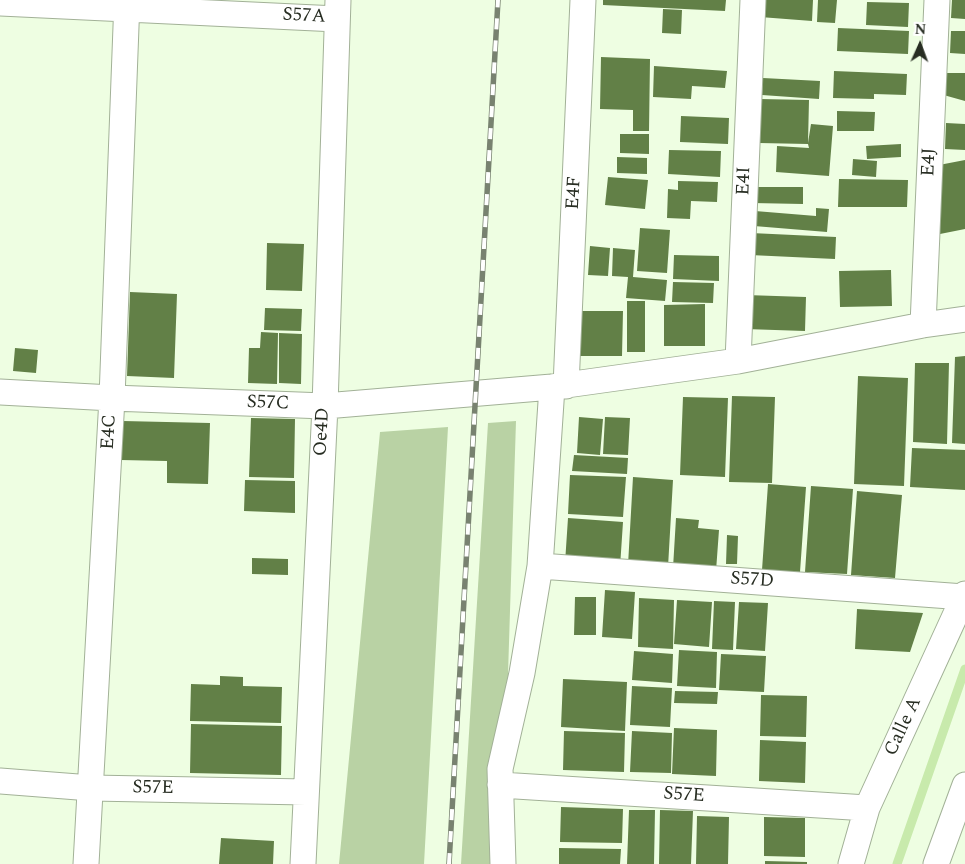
<!DOCTYPE html>
<style>
body{margin:0}
#map{position:relative;width:965px;height:864px;overflow:hidden;background:#eefee2;font-family:Spectral,serif}
canvas{display:block}
.north{position:absolute;left:895px;top:20px;width:50px;height:50px;-webkit-text-stroke:4px #fff;paint-order:stroke;rotate:2deg;font-size:14px;font-weight:700;line-height:20px;text-align:center;color:#272d22}
.north::after{content:'';display:block;margin:auto;width:18px;height:22px;background:#272d22;clip-path:polygon(50% 0,100% 100%,50% 72%,0 100%)}
</style>
<div id="map">
<canvas width="965" height="864"></canvas>
<div class="north">N</div>
</div>
<script>
const c = document.querySelector('canvas').getContext('2d');
c.lineJoin = 'round';
function fill(path, color) { c.fillStyle = color; c.fill(path, 'evenodd'); }
const poly = rows => new Path2D(rows.map(r => 'M' + r).join(''));
function stroke(path, color, width, dash) { c.strokeStyle = color; c.lineWidth = width; c.lineCap = dash ? 'butt' : 'round'; c.setLineDash(dash || []); c.stroke(path); }
function label(font, color, halo, rows, align = 'center') {
  c.font = font + ' Spectral,serif'; c.lineWidth = 4; c.setLineDash([]); c.textBaseline = 'middle'; c.strokeStyle = halo; c.fillStyle = color; for (const [text, x, y, turn = 0] of rows) {
    c.save(); c.translate(x, y); c.rotate((+turn || 0) * Math.PI / 180); c.textAlign = isNaN(turn) ? turn : align; if (halo) c.strokeText(text, 0, 0); c.fillText(text, 0, 0); c.restore();
  }
}
fill(poly([
 [516,421,502,864,461,864,488,423],
 [448,427,424,864,339,864,380,432]
]), '#b9d2a4');
stroke(poly([
 [897,864,965,669]
]), '#c8eaac', 9);
fill(poly([
 [603,0,726,0,725,11,603,5],
 [761,0,813,0,812,21,760,17],
 [818,0,837,0,835,23,817,22],
 [952,0,965,0,965,19,951,18],
 [867,2,909,3,908,27,866,25],
 [663,9,682,10,681,34,662,33],
 [838,28,909,31,908,54,837,51],
 [951,31,965,31,965,54,950,53],
 [601,57,650,59,649,131,633,131,633,110,600,109],
 [654,66,727,71,725,88,692,86,691,99,653,97],
 [834,71,907,74,906,95,874,94,874,99,833,98],
 [940,73,965,73,965,101,940,94],
 [763,78,820,81,819,99,762,95],
 [760,99,809,100,808,143,811,124,833,126,829,176,776,172,777,146,809,148,808,144,759,143],
 [837,111,875,112,874,131,837,131],
 [681,116,729,118,728,144,680,142],
 [946,123,965,124,965,150,945,149],
 [620,134,649,134,649,154,620,153],
 [901,144,901,157,867,159,866,146],
 [669,150,721,151,720,177,668,174],
 [617,157,647,158,647,174,617,173],
 [853,159,877,161,876,177,852,175],
 [965,160,965,229,935,235,939,165],
 [608,177,648,180,645,209,605,205],
 [839,179,908,180,907,207,838,207],
 [678,181,718,182,717,202,691,201,690,219,667,218,668,189,678,190],
 [753,187,803,187,803,204,752,203],
 [816,208,829,209,827,232,754,226,755,211,816,216],
 [640,228,670,230,667,273,637,271],
 [751,233,836,237,835,259,750,255],
 [267,243,304,244,302,291,266,290],
 [590,246,610,248,608,276,588,275],
 [613,248,635,250,633,277,667,280,665,301,626,298,628,277,612,276],
 [674,255,719,256,719,281,673,279],
 [891,270,892,306,840,307,839,271],
 [673,282,714,283,713,303,672,302],
 [130,292,177,294,174,378,127,376],
 [746,295,806,297,805,331,745,329],
 [627,301,645,301,645,352,627,352],
 [705,304,705,346,664,346,664,305],
 [265,308,302,309,301,331,264,330],
 [578,311,623,311,622,356,577,356],
 [261,332,278,333,277,384,248,383,249,348,260,348],
 [279,333,302,334,301,384,279,383],
 [15,348,38,350,36,373,13,371],
 [965,356,965,444,952,443,955,357],
 [915,363,949,363,947,444,913,442],
 [858,376,908,378,904,486,854,484],
 [732,396,775,397,772,483,729,482],
 [683,397,728,398,725,477,680,475],
 [579,417,603,419,600,455,577,453],
 [605,417,630,418,628,455,603,454],
 [251,418,295,419,294,478,249,477],
 [123,421,210,423,208,484,167,483,167,461,121,460],
 [912,448,965,450,965,490,910,487],
 [574,455,628,458,627,474,572,471],
 [570,475,626,477,623,517,568,514],
 [633,477,673,480,668,567,628,565],
 [245,480,295,481,295,513,244,511],
 [768,484,806,487,800,572,762,570],
 [811,486,853,489,847,574,805,572],
 [857,491,902,495,895,578,851,575],
 [568,518,623,522,620,567,565,563],
 [676,518,699,520,698,528,719,530,716,571,673,568],
 [727,535,738,536,737,564,726,564],
 [252,558,288,559,288,575,252,574],
 [605,590,635,592,632,639,602,637],
 [575,597,596,597,596,635,574,635],
 [639,598,674,600,673,649,638,647],
 [677,600,712,602,709,647,674,644],
 [714,601,735,602,733,650,712,649],
 [739,602,768,603,765,651,736,649],
 [857,609,923,613,910,652,855,649],
 [679,650,717,652,716,688,677,686],
 [634,651,673,654,672,683,632,680],
 [721,654,766,656,764,692,719,690],
 [220,676,243,677,243,686,282,687,281,723,190,721,191,684,220,685],
 [563,679,627,682,625,731,561,727],
 [632,686,672,688,670,727,630,725],
 [675,691,718,692,717,704,674,703],
 [761,695,807,696,806,737,760,736],
 [191,724,282,726,281,775,190,773],
 [674,728,717,730,716,776,672,774],
 [564,731,625,733,624,772,563,770],
 [632,731,672,733,671,773,630,772],
 [760,740,806,742,805,783,759,781],
 [561,807,623,809,622,843,560,842],
 [629,810,655,810,654,864,627,864],
 [660,810,693,811,691,864,659,864],
 [697,816,729,817,728,864,696,864],
 [764,817,805,818,805,857,764,856],
 [221,838,274,841,273,864,219,864],
 [559,848,621,849,620,864,559,864],
 [765,861,807,862,807,864,765,864]
]), '#628047');
const street = poly([
 [0,3,337,19],
 [923,325,937,0],
 [738,361,753,0],
 [566,386,583,0],
 [0,392,112,398,325,406,552,387,738,361,923,325,965,319],
 [540,566,964,597],
 [0,781,91,788,306,792],
 [500,785,867,808],
 [86,864,112,398,127,0],
 [303,864,325,406,338,0],
 [503,864,500,769,522,673,540,566,552,387],
 [851,864,867,808,965,594],
 [936,864,965,785]
]);
stroke(street, '#a2b197', 27);
stroke(street, '#fff', 25);
const rail = poly([
 [449,864,498,0]
]);
stroke(rail, '#788270', 5.5);
stroke(rail, '#fff', 4, [11]);
label('19px', '#272d22', '#fff', [
 ["S57A",304,17,3],
 ["E4J",930,162,-88],
 ["E4I",745,181,-88],
 ["E4F",575,193,-87],
 ["S57C",268,404,2],
 ["E4C",110,432,-87],
 ["Oe4D",323,432,-87],
 ["S57D",752,581,4],
 ["Calle A",904,727,-65],
 ["S57E",153,789,1],
 ["S57E",684,796,4]
]);
</script>
